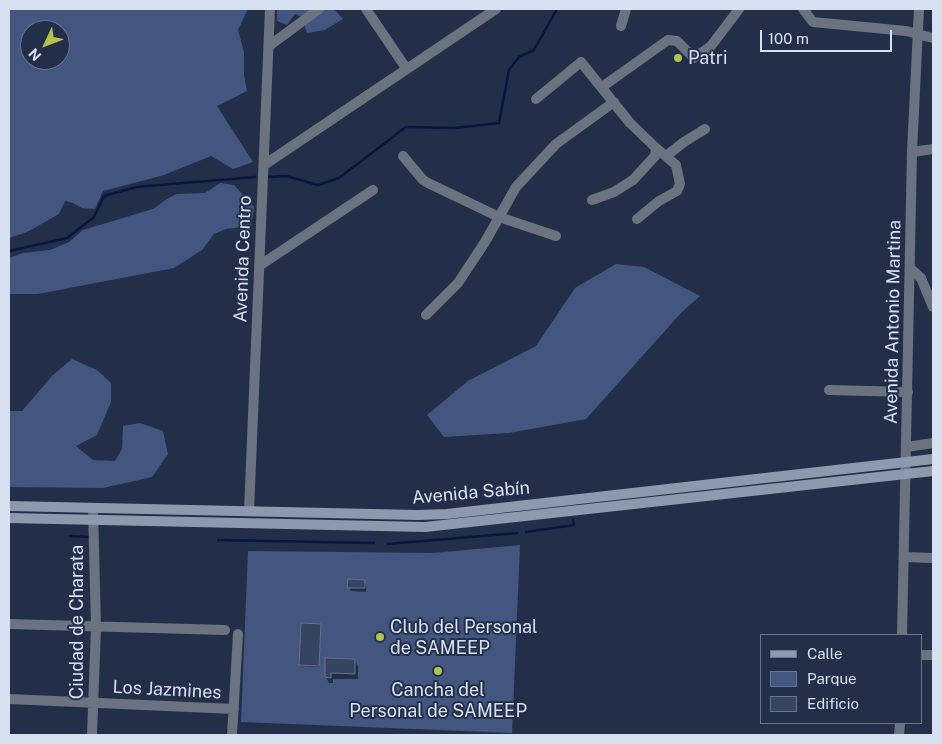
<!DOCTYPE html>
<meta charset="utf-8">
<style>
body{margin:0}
#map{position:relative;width:942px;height:744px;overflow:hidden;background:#232f49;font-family:"Public Sans",sans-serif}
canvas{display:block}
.frame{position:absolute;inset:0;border:10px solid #d7e0f1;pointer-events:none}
.legend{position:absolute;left:760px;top:634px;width:162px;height:90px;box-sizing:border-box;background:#232f49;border:1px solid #6b768c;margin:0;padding:6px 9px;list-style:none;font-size:15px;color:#d7e0f1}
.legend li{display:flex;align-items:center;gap:10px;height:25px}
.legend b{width:25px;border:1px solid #6b768c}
.north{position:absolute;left:20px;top:20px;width:50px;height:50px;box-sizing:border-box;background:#232f49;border:1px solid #6b768c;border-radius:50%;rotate:227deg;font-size:14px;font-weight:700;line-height:20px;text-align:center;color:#d7e0f1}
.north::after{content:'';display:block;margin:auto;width:18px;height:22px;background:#b5c249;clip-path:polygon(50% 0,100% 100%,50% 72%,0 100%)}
.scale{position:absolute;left:760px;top:30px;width:132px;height:22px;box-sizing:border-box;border:2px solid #d7e0f1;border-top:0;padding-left:6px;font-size:15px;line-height:18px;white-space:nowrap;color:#d7e0f1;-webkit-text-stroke:4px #232f49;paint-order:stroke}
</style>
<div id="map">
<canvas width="942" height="744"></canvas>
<div class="frame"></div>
<ul class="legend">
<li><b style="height:6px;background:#8e99ae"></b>Calle</li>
<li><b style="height:14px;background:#435680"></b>Parque</li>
<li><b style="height:14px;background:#37445f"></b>Edificio</li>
</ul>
<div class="north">N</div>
<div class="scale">100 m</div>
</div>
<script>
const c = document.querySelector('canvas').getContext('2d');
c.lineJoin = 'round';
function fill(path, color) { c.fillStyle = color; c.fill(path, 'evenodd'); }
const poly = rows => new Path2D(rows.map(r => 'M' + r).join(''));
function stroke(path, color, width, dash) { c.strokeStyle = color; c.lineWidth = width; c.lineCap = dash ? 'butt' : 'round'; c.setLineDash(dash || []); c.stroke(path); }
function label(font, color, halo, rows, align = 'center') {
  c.font = font + ' "Public Sans",sans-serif'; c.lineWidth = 4; c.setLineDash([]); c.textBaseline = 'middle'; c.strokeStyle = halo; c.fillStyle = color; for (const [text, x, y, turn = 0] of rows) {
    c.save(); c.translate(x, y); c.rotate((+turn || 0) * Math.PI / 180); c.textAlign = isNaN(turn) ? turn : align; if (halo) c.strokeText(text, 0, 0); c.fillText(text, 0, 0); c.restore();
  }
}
fill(poly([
 [9,9,248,9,238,30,244,52,244,75,247,91,217,106,253,162,233,169,211,156,164,175,103,191,95,209,82,208,73,203,65,201,59,214,27,232,9,238],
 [30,30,60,30,60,60,30,60],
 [277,9,334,9,343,19,325,30,307,33,302,17,295,14,287,25,277,21],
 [220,183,234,185,254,207,251,226,226,229,214,234,202,250,174,268,38,294,9,294,9,258,23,253,50,250,69,242,83,230,153,209,167,199,176,194,205,193],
 [616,264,644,267,700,296,681,313,586,419,509,433,444,437,427,415,468,381,536,346,575,288],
 [72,359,97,370,111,383,111,402,97,435,76,446,93,460,115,461,122,449,123,426,140,423,163,431,168,454,152,477,103,488,9,487,9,411,22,411,52,376],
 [520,545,512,733,241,722,248,551,433,553]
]), '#435680');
fill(poly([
 [364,581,366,585,366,592,351,591,349,587],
 [321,627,319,667,301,666,300,665],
 [326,659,355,660,358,666,358,679,333,679,333,683,329,683,326,677]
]), '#0007');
stroke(poly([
 [269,177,286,176,318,185,339,178,406,127,455,128,499,123,509,70,519,57,534,50,557,9],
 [9,251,67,238,94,217,104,196,136,187,255,177],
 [526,532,574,525,573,520],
 [70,536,91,537],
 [218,540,374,543],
 [388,544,517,533]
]), '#07163f', 2.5);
const building = poly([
 [348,579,365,580,365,588,347,588,348,579],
 [301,623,321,624,319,666,299,665,301,623],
 [325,658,355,659,355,674,331,673,331,678,325,677,325,658]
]);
fill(building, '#37445f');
stroke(building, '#647290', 1);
stroke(poly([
 [366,9,406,68],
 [803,9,813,22,906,31,933,38],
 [621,26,626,9],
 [269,46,319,9],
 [602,87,668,40,677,41,694,58,711,46,739,9],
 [536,99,581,62,630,123,656,148,676,165,680,184,677,191,659,201,637,219],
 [912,152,933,149],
 [403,156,423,180,428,183,499,217,556,236],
 [666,156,684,142,705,129],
 [264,165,496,9],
 [592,200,614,192,633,180,655,156,656,148],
 [259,266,373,190],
 [911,269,921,278,933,307],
 [426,315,458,283,485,242,516,187,556,144,614,102],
 [829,390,908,392],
 [907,447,933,443],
 [249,511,270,9],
 [904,557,933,558],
 [9,624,225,630],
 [921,655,933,655],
 [9,699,234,709],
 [92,735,96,627,93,508],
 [232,735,238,634]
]), '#6c7380', 10);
stroke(poly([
 [902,635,912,152,919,9],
 [899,735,900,723]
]), '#6c7380', 10);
stroke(poly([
 [9,506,418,515,447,514,933,459],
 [9,518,425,527,933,471]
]), '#8e99ae', 10);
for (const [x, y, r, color] of [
 [678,58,5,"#b5c249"],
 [380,637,5,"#b5c249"],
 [438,671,5,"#b5c249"]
]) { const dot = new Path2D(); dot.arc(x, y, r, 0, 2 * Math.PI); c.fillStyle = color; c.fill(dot); stroke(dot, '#232f49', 2); }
label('18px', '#d7e0f1', '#232f49', [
 ["Patri",688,58],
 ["Club del Personal",390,627],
 ["de SAMEEP",390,648],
 ["Cancha del",438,690,"center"],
 ["Personal de SAMEEP",438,711,"center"]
], 'left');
label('18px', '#d7e0f1', '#232f49', [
 ["Avenida Centro",243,259,-88],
 ["Avenida Antonio Martina",893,322,-89],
 ["Avenida Sabín",471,493,-5],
 ["Ciudad de Charata",77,622,-90],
 ["Los Jazmines",167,690,3]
]);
</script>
